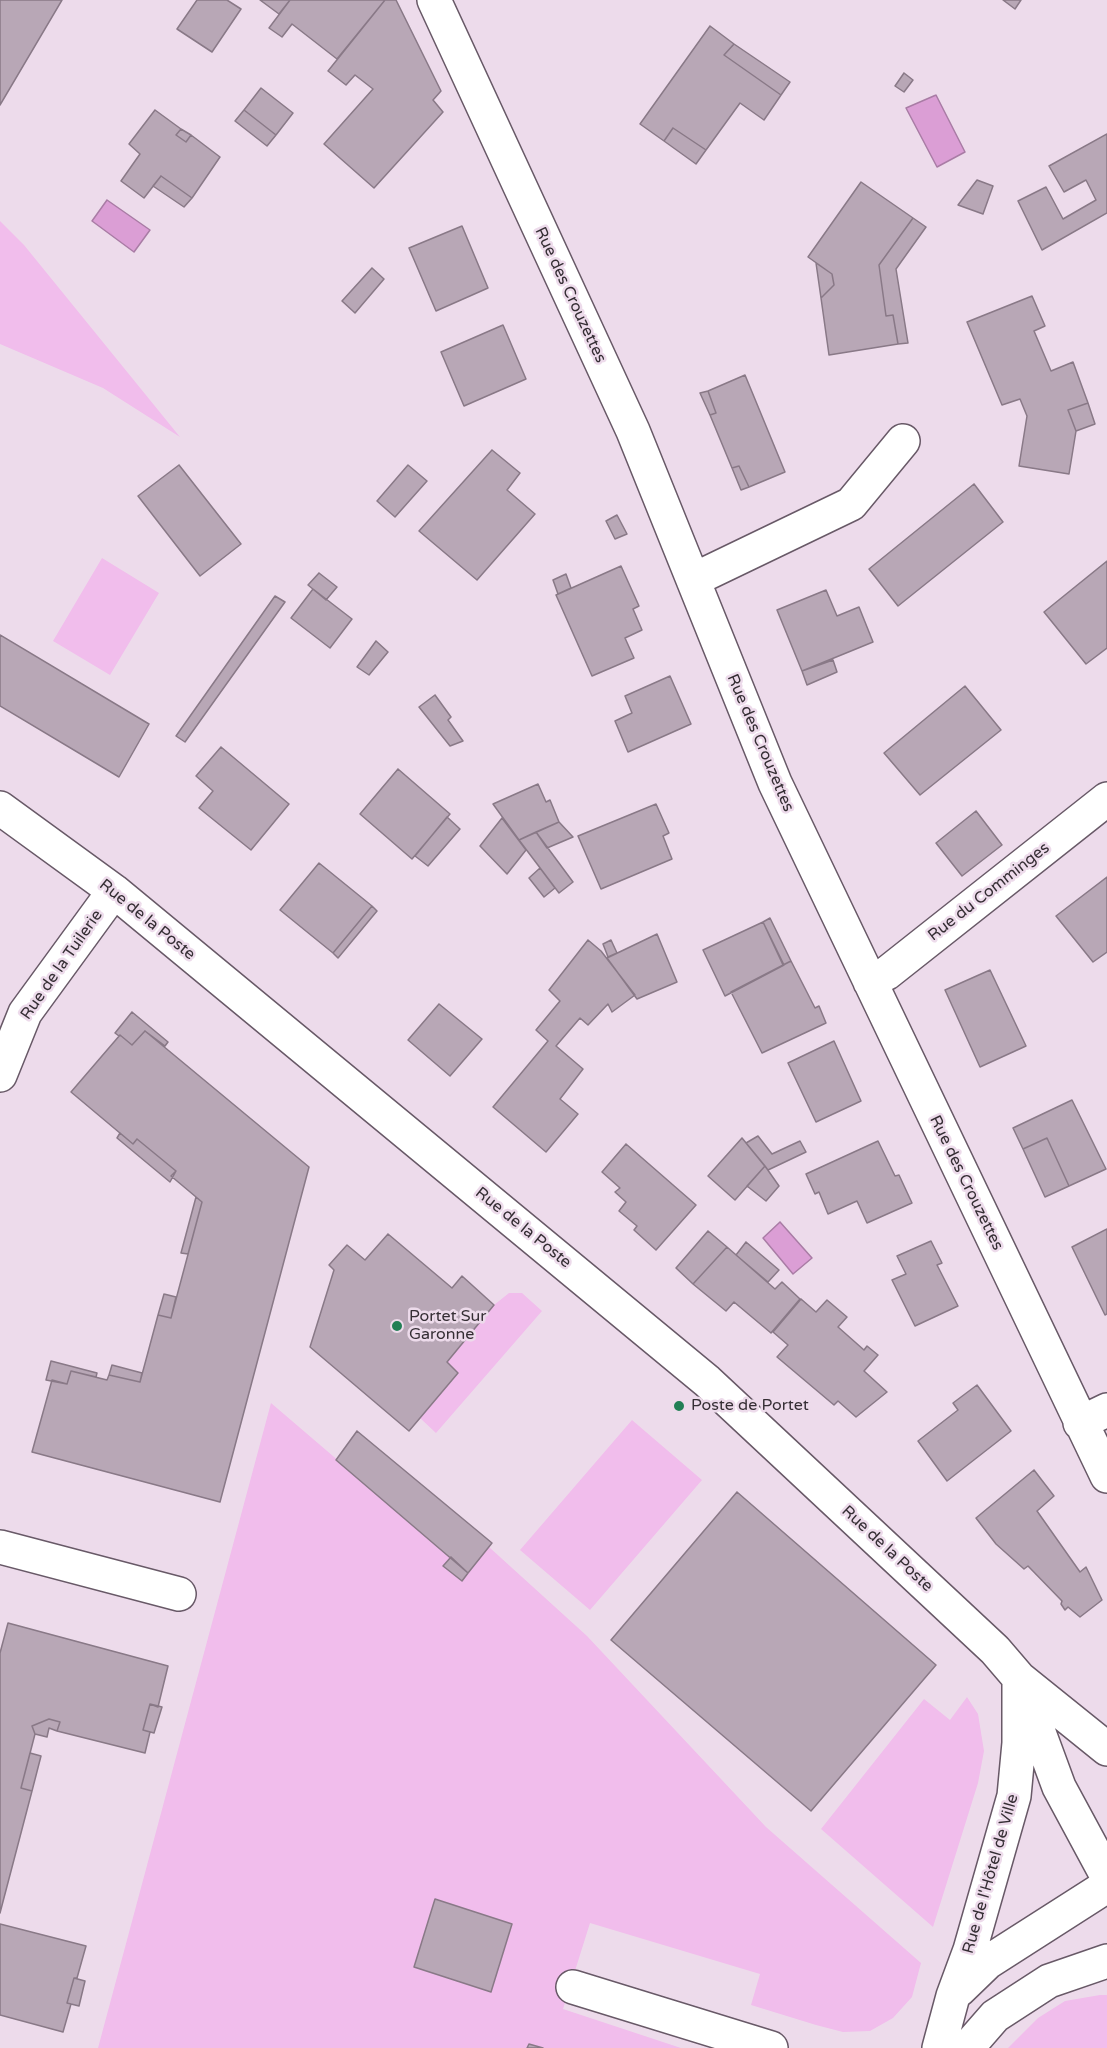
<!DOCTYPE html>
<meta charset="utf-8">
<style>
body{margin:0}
canvas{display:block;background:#eddbeb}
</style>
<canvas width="1107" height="2048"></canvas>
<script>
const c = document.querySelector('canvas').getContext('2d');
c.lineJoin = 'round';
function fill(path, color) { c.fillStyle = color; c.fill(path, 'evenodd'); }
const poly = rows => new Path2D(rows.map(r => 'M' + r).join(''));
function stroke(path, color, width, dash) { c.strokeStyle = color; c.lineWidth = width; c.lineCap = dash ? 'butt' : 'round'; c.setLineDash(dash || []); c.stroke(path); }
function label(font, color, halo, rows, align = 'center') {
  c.font = font + ' "Varela Round",sans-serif'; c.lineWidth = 5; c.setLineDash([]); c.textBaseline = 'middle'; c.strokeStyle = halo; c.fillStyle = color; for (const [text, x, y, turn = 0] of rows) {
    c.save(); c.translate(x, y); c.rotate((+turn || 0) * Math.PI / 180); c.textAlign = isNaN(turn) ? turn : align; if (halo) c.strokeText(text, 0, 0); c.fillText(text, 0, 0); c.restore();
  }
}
fill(poly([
 [0,221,24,245,180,437,103,388,0,344],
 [102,558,159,593,110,675,53,641],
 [509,1293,522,1293,542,1311,436,1433,420,1418,458,1374,447,1362,494,1305],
 [271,1403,451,1557,444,1566,461,1581,489,1547,587,1636,766,1827,921,1963,912,1997,893,2018,870,2031,843,2032,816,2025,751,2005,760,1974,590,1923,563,2009,681,2048,98,2048],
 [632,1420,702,1480,590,1610,520,1550],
 [967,1697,978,1714,984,1751,978,1783,933,1927,821,1829,924,1699,950,1720],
 [1100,1995,1107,1995,1107,2048,1008,2048,1038,2018,1065,2001]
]), '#f1bdec');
const water = poly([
 [936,95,965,152,937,167,906,108,936,95],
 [107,200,150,230,134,252,92,221,107,200],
 [780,1222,812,1258,793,1274,763,1238,780,1222]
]);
fill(water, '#db9ed5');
stroke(water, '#a97ca5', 1.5);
const building = poly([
 [0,0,62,0,0,105,0,0],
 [197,0,227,0,241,9,212,52,177,29,197,0],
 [260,0,290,0,279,14,260,0],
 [290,0,385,0,337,59,292,24,282,37,269,28,290,0],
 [385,0,396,0,441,91,433,100,443,112,374,188,324,144,373,89,355,75,346,85,328,71,385,0],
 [1003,0,1021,0,1015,9,1003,0],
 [710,26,734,44,724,55,781,95,764,120,740,103,706,150,673,128,664,141,640,124,710,26],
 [734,44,790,82,781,95,724,55,734,44],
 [904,73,913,80,904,92,895,86,904,73],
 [261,88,293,113,276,135,244,110,261,88],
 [155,110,181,129,176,135,186,142,191,135,220,157,192,198,161,176,144,198,121,181,140,154,129,144,155,110],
 [244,110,276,135,267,146,235,121,244,110],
 [673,128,706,150,696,164,664,141,673,128],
 [181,129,191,135,186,142,176,135,181,129],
 [1107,134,1107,213,1042,250,1018,201,1046,187,1063,219,1096,200,1086,180,1064,192,1049,166,1107,134],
 [161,176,192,198,184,207,153,186,161,176],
 [977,180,993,186,983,214,958,205,977,180],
 [861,182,913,218,879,265,886,316,893,315,898,344,829,355,821,298,834,285,832,274,808,257,861,182],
 [913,218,926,227,896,269,908,343,898,344,893,315,886,316,879,265,913,218],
 [462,226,488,288,436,311,409,248,462,226],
 [816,263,832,274,834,285,821,298,816,263],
 [372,268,384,279,355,313,342,301,372,268],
 [1032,296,1045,326,1034,331,1051,371,1073,362,1088,403,1068,410,1076,431,1069,474,1019,466,1027,416,1020,399,1002,405,967,322,1032,296],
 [503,325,526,379,464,406,441,352,503,325],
 [745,375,785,472,749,487,739,466,732,468,710,415,716,413,708,391,745,375],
 [708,391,716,413,710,415,700,393,708,391],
 [1088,403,1095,424,1076,431,1068,410,1088,403],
 [492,450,520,473,507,490,535,514,477,580,419,531,492,450],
 [179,465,241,544,200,576,138,496,179,465],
 [408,465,427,481,395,517,377,501,408,465],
 [739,466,749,487,741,490,732,468,739,466],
 [974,484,1003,522,898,606,869,569,974,484],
 [617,515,627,534,615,539,606,521,617,515],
 [1107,561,1107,648,1086,664,1044,612,1107,561],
 [621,566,639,606,633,609,642,630,625,638,634,658,592,676,556,595,621,566],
 [319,573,337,587,326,600,308,585,319,573],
 [566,574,571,588,558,594,553,580,566,574],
 [313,589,352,619,330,648,291,618,313,589],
 [826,590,837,616,859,607,873,642,802,671,777,610,826,590],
 [275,596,285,602,185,742,176,736,275,596],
 [0,635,149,724,119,777,0,706,0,635],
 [376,641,388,652,369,675,357,667,376,641],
 [833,660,837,672,807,685,802,671,833,660],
 [670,676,691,724,628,752,615,721,632,713,625,696,670,676],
 [965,686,1001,730,920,795,884,753,965,686],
 [435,695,451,717,448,720,463,741,450,746,419,707,435,695],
 [221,747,289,804,251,850,199,808,213,791,196,776,221,747],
 [398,769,450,814,412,859,360,814,398,769],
 [538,784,546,802,550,800,559,822,519,840,493,804,538,784],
 [656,804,669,833,663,836,672,859,601,889,578,836,656,804],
 [976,811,1002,845,962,876,936,843,976,811],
 [447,817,460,829,428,866,415,856,447,817],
 [502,818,526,850,507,874,480,846,502,818],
 [559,822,573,837,547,848,536,832,559,822],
 [536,832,573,882,559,893,519,840,536,832],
 [319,863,372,906,333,953,280,910,319,863],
 [540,868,555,888,544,897,529,878,540,868],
 [1107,877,1107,952,1093,962,1056,916,1107,877],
 [372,906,377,911,338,958,333,953,372,906],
 [770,918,791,961,783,965,763,922,770,918],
 [763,922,784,965,725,996,703,950,763,922],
 [657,934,677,982,637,999,607,958,657,934],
 [588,940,601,951,635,995,612,1012,608,1004,588,1025,580,1018,556,1046,583,1069,560,1099,578,1114,546,1152,493,1107,548,1041,536,1030,560,1001,549,990,588,940],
 [611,940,617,953,608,957,603,944,611,940],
 [791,961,815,1008,819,1006,826,1023,762,1053,731,992,791,961],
 [990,970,1026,1046,980,1067,945,990,990,970],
 [439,1004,482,1039,450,1076,408,1040,439,1004],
 [132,1012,168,1042,165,1046,145,1031,132,1045,120,1035,119,1036,115,1033,132,1012],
 [145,1031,309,1167,220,1502,32,1452,52,1380,67,1384,71,1371,107,1380,109,1375,140,1382,158,1315,171,1318,202,1202,171,1176,176,1171,137,1139,133,1144,71,1092,120,1035,132,1045,145,1031],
 [834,1041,861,1101,816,1122,788,1063,834,1041],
 [1072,1100,1106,1169,1069,1186,1047,1138,1023,1149,1013,1128,1072,1100],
 [120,1133,133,1144,137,1139,176,1171,170,1182,117,1138,120,1133],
 [758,1136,772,1154,800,1141,806,1152,768,1170,746,1143,758,1136],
 [742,1138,765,1166,735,1200,708,1176,742,1138],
 [1047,1138,1069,1186,1045,1197,1023,1149,1047,1138],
 [878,1141,895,1176,899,1175,912,1203,867,1223,857,1201,828,1214,819,1192,815,1194,806,1174,878,1141],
 [626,1144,696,1205,656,1250,634,1230,637,1226,619,1211,626,1202,615,1192,620,1188,602,1172,626,1144],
 [765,1166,779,1186,766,1201,747,1186,765,1166],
 [196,1197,202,1202,188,1254,181,1253,196,1197],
 [1107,1229,1107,1314,1105,1315,1072,1247,1107,1229],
 [708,1231,727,1247,693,1284,676,1268,708,1231],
 [388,1234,452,1288,462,1276,494,1305,447,1362,458,1373,409,1431,310,1347,334,1270,329,1265,347,1245,365,1260,388,1234],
 [931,1241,942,1263,937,1265,958,1306,915,1326,892,1280,906,1274,897,1256,931,1241],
 [746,1242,779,1270,768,1282,736,1255,746,1242],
 [727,1247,775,1289,782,1282,800,1299,771,1333,734,1302,726,1311,693,1284,727,1247],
 [164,1294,176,1297,171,1318,158,1315,164,1294],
 [801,1299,816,1312,827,1300,847,1317,838,1327,864,1350,867,1346,878,1355,864,1371,887,1392,856,1417,838,1401,834,1405,777,1357,788,1345,773,1332,801,1299],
 [51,1361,97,1373,96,1377,71,1371,67,1384,46,1380,51,1361],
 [112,1365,142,1373,140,1382,109,1375,112,1365],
 [977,1385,1011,1431,947,1481,918,1441,958,1410,953,1403,977,1385],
 [357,1431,492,1543,468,1573,336,1460,357,1431],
 [1034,1470,1054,1496,1037,1511,1080,1572,1086,1567,1102,1600,1080,1617,1068,1607,1065,1610,1061,1604,1062,1601,1028,1566,1024,1569,996,1544,976,1518,1034,1470],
 [737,1492,936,1665,811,1811,611,1640,737,1492],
 [451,1557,468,1573,462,1581,443,1566,451,1557],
 [8,1623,168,1666,158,1707,150,1704,143,1730,150,1732,145,1753,57,1731,60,1722,49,1719,32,1726,35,1734,21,1788,32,1791,0,1913,0,1653,8,1623],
 [150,1704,162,1707,154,1733,143,1730,150,1704],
 [49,1719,60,1722,57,1731,49,1728,47,1737,35,1734,32,1726,49,1719],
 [30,1753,41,1756,32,1791,21,1788,30,1753],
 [435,1899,512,1924,491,1992,414,1967,435,1899],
 [0,1924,86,1946,77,1978,74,1978,67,2003,71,2004,63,2032,0,2015,0,1924],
 [74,1978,85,1981,79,2006,67,2003,74,1978],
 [529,2044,543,2048,527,2048,529,2044]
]);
fill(building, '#b8a7b6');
stroke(building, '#897987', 1.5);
const minor = poly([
 [434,0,633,431,775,783,1107,1476],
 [693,580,851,504,903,441],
 [0,808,114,891,707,1381,995,1650,1019,1678,1107,1749],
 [870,982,887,973,1107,799],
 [0,1075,25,1013,114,891],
 [1080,1423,1107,1410],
 [0,1547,179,1594],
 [1027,1700,1059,1787,1107,1876],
 [573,1987,771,2048],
 [959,1990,988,1962,1107,1886],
 [939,2048,953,1996,970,1950,1014,1796,1019,1743,1019,1678],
 [967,2048,995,2016,1049,1981,1107,1961]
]);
stroke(minor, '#685967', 36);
stroke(minor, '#fff', 33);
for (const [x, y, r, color] of [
 [397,1326,6,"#227f55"],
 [679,1406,6,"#227f55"]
]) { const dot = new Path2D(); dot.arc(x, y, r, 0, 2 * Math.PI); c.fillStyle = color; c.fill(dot); stroke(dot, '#eddbeb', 2); }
label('16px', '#352e34', '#eddbeb', [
 ["Rue des Crouzettes",570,295,65],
 ["Rue des Crouzettes",760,743,67],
 ["Rue du Comminges",989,892,-38],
 ["Rue de la Poste",147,920,39],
 ["Rue de la Tuilerie",62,965,-55],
 ["Rue des Crouzettes",966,1183,64],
 ["Rue de la Poste",523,1228,39],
 ["Rue de la Poste",887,1549,43],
 ["Rue de l'Hôtel de Ville",991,1874,-74]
]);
label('16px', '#352e34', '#eddbeb', [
 ["Portet Sur",409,1317],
 ["Garonne",409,1335],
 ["Poste de Portet",691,1406]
], 'left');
</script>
